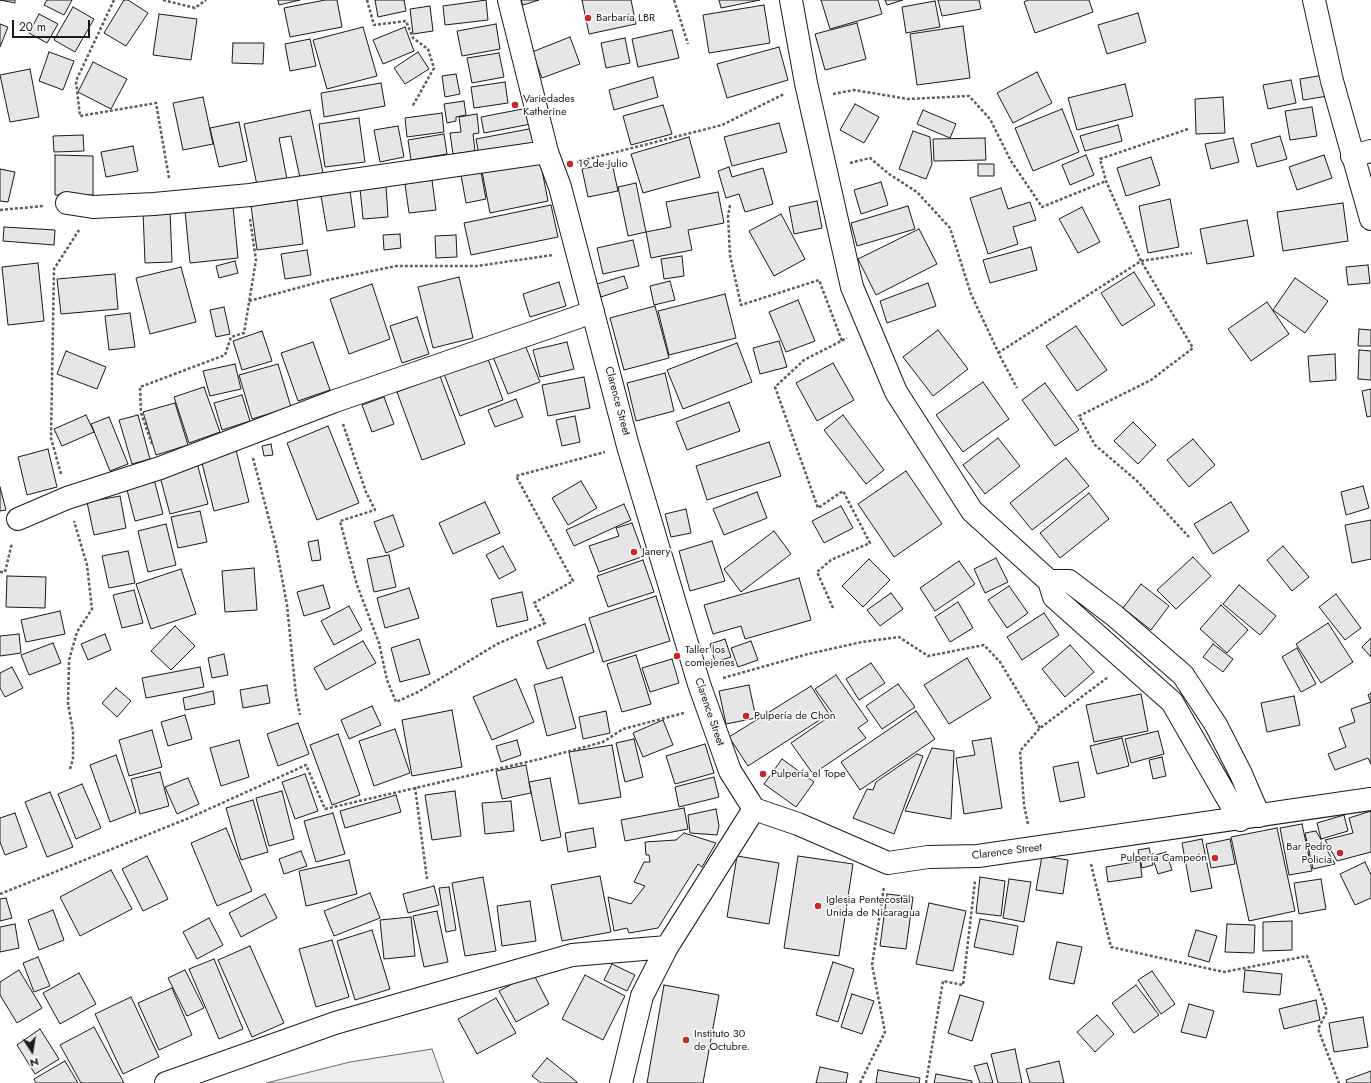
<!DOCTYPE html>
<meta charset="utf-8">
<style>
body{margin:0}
#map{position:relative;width:1371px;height:1083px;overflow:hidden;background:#fff;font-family:Jost,sans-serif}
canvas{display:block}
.north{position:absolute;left:12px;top:1031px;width:40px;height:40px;-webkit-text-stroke:3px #fff;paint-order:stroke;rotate:168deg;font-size:11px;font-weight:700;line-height:16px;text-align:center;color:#1a1a1a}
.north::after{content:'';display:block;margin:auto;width:14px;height:18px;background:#1a1a1a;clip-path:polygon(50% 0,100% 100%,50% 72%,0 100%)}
.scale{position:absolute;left:12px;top:20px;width:78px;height:18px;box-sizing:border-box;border:2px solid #1a1a1a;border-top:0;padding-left:5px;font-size:12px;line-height:14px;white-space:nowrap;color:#1a1a1a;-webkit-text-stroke:3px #fff;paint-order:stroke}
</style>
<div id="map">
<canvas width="1371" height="1083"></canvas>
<div class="north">N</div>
<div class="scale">20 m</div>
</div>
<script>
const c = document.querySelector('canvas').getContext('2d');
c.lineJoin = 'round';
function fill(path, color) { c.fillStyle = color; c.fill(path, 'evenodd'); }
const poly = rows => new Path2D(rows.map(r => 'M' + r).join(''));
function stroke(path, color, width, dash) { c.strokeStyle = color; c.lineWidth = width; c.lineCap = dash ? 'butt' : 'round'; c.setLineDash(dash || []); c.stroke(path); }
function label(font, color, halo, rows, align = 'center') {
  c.font = font + ' Jost,sans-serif'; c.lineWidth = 3; c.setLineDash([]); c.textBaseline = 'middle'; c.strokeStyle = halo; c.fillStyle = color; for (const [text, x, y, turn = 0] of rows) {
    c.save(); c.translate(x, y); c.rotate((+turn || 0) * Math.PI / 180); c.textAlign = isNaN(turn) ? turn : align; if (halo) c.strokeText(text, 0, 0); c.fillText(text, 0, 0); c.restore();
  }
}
const green = poly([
 [432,1049,444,1083,266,1083,350,1062,432,1049]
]);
fill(green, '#ededed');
stroke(green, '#6a6a6a', 1);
const building = poly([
 [0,0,15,0,15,3,0,0],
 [47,0,72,0,64,15,44,5,47,0],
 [124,0,128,0,148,13,126,46,104,33,124,0],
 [278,0,300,0,279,5,278,0],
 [325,0,337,0,342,27,290,37,284,8,325,0],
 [375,0,404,0,406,11,378,17,375,0],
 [486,0,488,20,445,25,443,6,486,0],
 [521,0,539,0,523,5,521,0],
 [582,0,631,0,636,24,589,34,582,0],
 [719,0,760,0,721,8,719,0],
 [821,0,878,0,882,14,830,29,821,0],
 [885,0,903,0,887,5,885,0],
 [938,0,979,0,981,9,942,16,938,0],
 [1028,0,1089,0,1093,12,1035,33,1024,2,1028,0],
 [935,1,940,27,906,33,902,7,935,1],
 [764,5,770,43,709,53,703,15,764,5],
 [430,6,433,31,413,34,410,9,430,6],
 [73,7,94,19,75,52,54,40,73,7],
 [1138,13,1146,42,1107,54,1098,25,1138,13],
 [39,14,58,24,47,43,29,33,39,14],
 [159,14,197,19,191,60,153,55,159,14],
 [857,23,866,59,825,70,815,34,857,23],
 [0,24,8,27,0,47,0,24],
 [496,24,500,49,462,56,457,31,496,24],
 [963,26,970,78,917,85,910,34,963,26],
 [363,27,377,76,327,89,313,40,363,27],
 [405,27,414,51,383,64,373,40,405,27],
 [672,30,679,58,638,67,632,39,672,30],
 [570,37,580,64,542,78,532,52,570,37],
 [625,38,630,63,606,68,601,43,625,38],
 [310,39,316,66,290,71,285,44,310,39],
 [233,43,264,43,263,64,232,63,233,43],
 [779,47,788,80,727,98,717,64,779,47],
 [49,52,74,61,63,90,39,81,49,52],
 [418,52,429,69,405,84,394,68,418,52],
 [499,53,504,77,472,83,467,58,499,53],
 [93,62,127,79,111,109,78,92,93,62],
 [30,69,39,117,10,122,0,75,30,69],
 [1037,72,1052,103,1013,123,997,93,1037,72],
 [456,74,460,94,445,97,442,76,456,74],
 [1324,75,1328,96,1303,100,1300,79,1324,75],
 [653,77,658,97,614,110,609,90,653,77],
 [1291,80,1296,103,1268,109,1263,85,1291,80],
 [505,82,508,103,474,108,471,87,505,82],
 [381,83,385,106,324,117,321,93,381,83],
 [1125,84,1133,116,1077,130,1068,98,1125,84],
 [203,97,213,144,183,150,173,103,203,97],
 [1223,97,1225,133,1196,134,1195,99,1223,97],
 [464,101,466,115,456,117,456,121,447,123,444,104,464,101],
 [855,104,879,117,864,143,840,130,855,104],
 [663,105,672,134,631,145,623,116,663,105],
 [533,107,536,123,484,133,481,117,533,107],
 [1312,107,1317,136,1290,140,1285,111,1312,107],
 [1062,109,1079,152,1033,171,1015,128,1062,109],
 [310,110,323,173,300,178,291,136,279,138,287,179,257,185,244,124,310,110],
 [923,110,956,124,950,138,917,124,923,110],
 [442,113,444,132,407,137,405,118,442,113],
 [477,114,479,133,473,134,475,151,453,154,450,133,461,132,459,117,477,114],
 [359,118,365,162,325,167,319,124,359,118],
 [239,122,247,161,219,167,210,128,239,122],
 [779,123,787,152,732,166,724,137,779,123],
 [1118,125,1122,141,1085,151,1080,136,1118,125],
 [398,126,404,157,380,162,374,130,398,126],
 [534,128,537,144,479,155,476,139,534,128],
 [913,131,930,137,932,164,926,179,899,169,913,131],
 [444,134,447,154,411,160,408,140,444,134],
 [83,135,84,151,54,152,53,136,83,135],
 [1280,136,1287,159,1257,167,1251,144,1280,136],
 [689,137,700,177,643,193,631,154,689,137],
 [985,138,986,160,934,161,933,139,985,138],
 [1233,138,1239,162,1211,169,1205,144,1233,138],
 [133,146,138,171,106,177,101,152,133,146],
 [55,155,93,156,93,195,55,195,55,155],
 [1086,155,1094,175,1070,185,1062,165,1086,155],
 [1324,155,1332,178,1297,190,1289,167,1324,155],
 [1151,157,1160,185,1126,196,1117,168,1151,157],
 [540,160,548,201,490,213,482,171,540,160],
 [612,163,618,191,588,197,582,169,612,163],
 [978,164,994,164,994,176,978,176,978,164],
 [729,167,732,177,763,168,773,204,745,212,739,194,726,198,718,171,729,167],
 [0,169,15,172,8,202,0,201,0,169],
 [481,172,486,199,466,203,461,175,481,172],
 [432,180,436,210,409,213,405,184,432,180],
 [881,182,888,205,861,214,854,190,881,182],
 [636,183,646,232,628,236,618,187,636,183],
 [386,186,388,217,363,219,360,188,386,186],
 [1001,188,1008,209,1030,202,1036,220,1013,227,1018,244,988,254,970,198,1001,188],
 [350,191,355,227,327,231,321,196,350,191],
 [718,192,724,223,688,230,692,250,651,258,646,232,671,227,666,202,718,192],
 [1170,199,1179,247,1148,253,1139,206,1170,199],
 [297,200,303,244,257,250,251,206,297,200],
 [817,201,822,228,794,234,789,207,817,201],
 [1343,203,1348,241,1283,251,1277,212,1343,203],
 [551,205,558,237,471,255,464,223,551,205],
 [233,206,238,258,190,263,185,211,233,206],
 [908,206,915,229,857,246,851,223,908,206],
 [1082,207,1100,242,1078,253,1059,219,1082,207],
 [143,211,170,211,172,262,145,263,143,211],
 [781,214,805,259,774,276,749,231,781,214],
 [1247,220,1254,256,1207,264,1200,229,1247,220],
 [4,227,55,230,54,245,3,241,4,227],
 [919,229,937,264,876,295,858,259,919,229],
 [400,234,401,248,384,250,383,235,400,234],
 [456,235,457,257,436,258,435,236,456,235],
 [633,240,639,266,603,274,597,248,633,240],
 [1031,247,1037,270,990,283,983,260,1031,247],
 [307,250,311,275,285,279,281,254,307,250],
 [682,256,684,276,664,279,661,259,682,256],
 [235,261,238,273,219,278,216,266,235,261],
 [38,263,44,321,8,325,2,267,38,263],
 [1368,265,1370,283,1348,285,1346,267,1368,265],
 [181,267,196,322,150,334,136,278,181,267],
 [1134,272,1155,305,1122,326,1101,293,1134,272],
 [115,274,118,309,61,314,57,279,115,274],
 [624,276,628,288,601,297,597,284,624,276],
 [459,277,473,338,433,348,418,287,459,277],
 [1295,278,1328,301,1305,333,1273,310,1295,278],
 [670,281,675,300,654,305,650,286,670,281],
 [559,282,566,306,530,317,523,294,559,282],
 [928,283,936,306,887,323,880,301,928,283],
 [372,284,390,339,349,354,330,299,372,284],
 [725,294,736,338,669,355,658,311,725,294],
 [798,300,815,341,786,352,769,312,798,300],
 [1267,302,1289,334,1251,361,1228,329,1267,302],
 [655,306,669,358,624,370,610,318,655,306],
 [224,307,230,334,216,337,210,310,224,307],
 [130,313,135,347,109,350,105,316,130,313],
 [417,317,429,354,402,363,390,326,417,317],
 [1076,326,1107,370,1077,391,1046,346,1076,326],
 [1359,329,1371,330,1371,346,1358,346,1359,329],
 [938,330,968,369,933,396,903,357,938,330],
 [262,331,272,361,242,370,233,341,262,331],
 [779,341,787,367,760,374,753,348,779,341],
 [313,342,330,390,298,401,281,353,313,342],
 [567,342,574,369,540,377,533,350,567,342],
 [737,343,752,382,683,409,667,370,737,343],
 [525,345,540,382,508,394,493,357,525,345],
 [1359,350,1371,351,1371,380,1358,379,1359,350],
 [66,351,106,367,97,389,57,374,66,351],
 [1335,354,1336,380,1310,382,1308,356,1335,354],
 [488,359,503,400,460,416,444,374,488,359],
 [833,363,854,400,817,421,796,383,833,363],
 [235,364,241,389,210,396,203,371,235,364],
 [278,364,291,407,252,419,239,375,278,364],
 [665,373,674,411,636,421,627,383,665,373],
 [440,376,465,444,422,460,397,392,440,376],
 [584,377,590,408,548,416,542,385,584,377],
 [983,382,1009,419,963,452,936,415,983,382],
 [1045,383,1079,430,1055,446,1022,400,1045,383],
 [204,387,220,432,189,443,174,397,204,387],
 [1371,389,1371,416,1367,417,1362,391,1371,389],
 [242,395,250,421,222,430,214,403,242,395],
 [384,397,394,424,372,432,362,405,384,397],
 [516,399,523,417,495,427,488,410,516,399],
 [729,402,740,431,687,450,676,422,729,402],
 [175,403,188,445,156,455,143,412,175,403],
 [86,415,94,432,62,446,54,429,86,415],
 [138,415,150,459,132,464,119,420,138,415],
 [843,415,884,470,866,484,824,430,843,415],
 [575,416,580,442,562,446,556,420,575,416],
 [109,417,128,464,110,471,91,424,109,417],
 [1133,422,1156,445,1138,464,1114,441,1133,422],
 [328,426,359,503,317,520,287,443,328,426],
 [998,438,1020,466,985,494,963,465,998,438],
 [1193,439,1215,465,1189,487,1167,460,1193,439],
 [769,442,781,476,707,500,696,466,769,442],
 [271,444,273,455,264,456,262,446,271,444],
 [48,449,57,487,27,495,18,457,48,449],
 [236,450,249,502,214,511,201,459,236,450],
 [1066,458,1089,486,1032,530,1010,503,1066,458],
 [197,463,208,504,170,514,159,473,197,463],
 [906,471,942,524,894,557,858,504,906,471],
 [154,479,163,514,135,521,126,486,154,479],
 [581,481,597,508,568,525,552,498,581,481],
 [1363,486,1369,508,1346,515,1341,492,1363,486],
 [0,487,6,510,0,511,0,487],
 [757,492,767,518,724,535,713,509,757,492],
 [1089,493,1109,519,1060,558,1040,533,1089,493],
 [120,496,126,528,94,535,87,502,120,496],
 [485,502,500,533,453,554,439,523,485,502],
 [1231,502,1249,531,1213,554,1194,524,1231,502],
 [624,504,631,520,574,546,566,530,624,504],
 [841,506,853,528,824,543,812,521,841,506],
 [686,509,691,533,671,537,665,514,686,509],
 [200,511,207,542,178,548,171,517,200,511],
 [393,515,404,546,386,553,374,522,393,515],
 [1371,520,1371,559,1352,563,1345,525,1371,520],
 [632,523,644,556,599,572,589,546,619,536,616,528,632,523],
 [166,524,176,565,148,572,138,531,166,524],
 [774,531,791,554,741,592,724,569,774,531],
 [318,540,321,560,312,561,308,542,318,540],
 [712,541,725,581,690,591,679,551,712,541],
 [503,546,516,570,499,579,486,555,503,546],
 [1283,546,1309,577,1292,591,1267,560,1283,546],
 [128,551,135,583,109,588,102,556,128,551],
 [389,555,396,587,374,592,367,559,389,555],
 [1193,557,1211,576,1176,609,1157,590,1193,557],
 [996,558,1008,582,985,593,974,569,996,558],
 [869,559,890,580,863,607,842,586,869,559],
 [643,560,654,592,608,607,597,576,643,560],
 [959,561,975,584,935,611,920,588,959,561],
 [254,568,257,610,225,612,222,571,254,568],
 [181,569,196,614,151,629,136,584,181,569],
 [7,576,46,577,45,608,6,607,7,576],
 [799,578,811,620,745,639,741,626,713,634,704,605,799,578],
 [1141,584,1169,606,1151,630,1123,608,1141,584],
 [323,585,330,608,304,616,297,592,323,585],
 [1239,585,1276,616,1260,635,1223,604,1239,585],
 [1009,586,1028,613,1007,628,988,600,1009,586],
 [409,588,419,618,385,628,377,598,409,588],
 [134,590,143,623,122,628,113,595,134,590],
 [522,592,528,620,497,627,491,599,522,592],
 [891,593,903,609,880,626,867,610,891,593],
 [1336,594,1361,628,1345,640,1319,607,1336,594],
 [656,596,670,641,603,662,589,618,656,596],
 [958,602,973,628,950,642,935,617,958,602],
 [1221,605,1248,630,1227,653,1200,629,1221,605],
 [349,606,362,630,334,645,321,621,349,606],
 [60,611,65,634,26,642,21,620,60,611],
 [1044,613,1059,635,1022,660,1007,637,1044,613],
 [1328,623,1353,662,1321,683,1296,644,1328,623],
 [585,624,594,652,547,669,537,641,585,624],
 [175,626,195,646,171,670,151,651,175,626],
 [19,634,21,653,0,656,0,636,19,634],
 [105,634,111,650,88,660,81,644,105,634],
 [1371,638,1371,657,1362,647,1371,638],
 [419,639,430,674,400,682,391,648,419,639],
 [725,639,731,657,715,662,710,644,725,639],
 [363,641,376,663,326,690,314,668,363,641],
 [751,641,758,660,738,667,731,648,751,641],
 [53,643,61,663,29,675,21,655,53,643],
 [1213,644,1233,659,1223,672,1203,657,1213,644],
 [1070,645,1094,672,1065,697,1042,669,1070,645],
 [1297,648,1316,684,1301,692,1282,657,1297,648],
 [224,654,228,675,212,678,208,658,224,654],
 [636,655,651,704,622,712,607,664,636,655],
 [967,658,991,698,949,724,924,685,967,658],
 [672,659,679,683,650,692,642,668,672,659],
 [871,663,885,683,859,700,846,679,871,663],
 [12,667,23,688,5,697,0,688,0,673,12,667],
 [200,667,204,687,146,698,142,678,200,667],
 [836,675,868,721,858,728,866,738,813,774,791,743,833,714,815,689,836,675],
 [562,677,576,728,547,736,534,685,562,677],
 [516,679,534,722,492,740,473,697,516,679],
 [898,684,915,707,882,729,866,706,898,684],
 [267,685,270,703,243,708,240,690,267,685],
 [749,685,756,718,726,724,719,691,749,685],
 [811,686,829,714,748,766,729,737,811,686],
 [116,688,131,701,117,717,102,703,116,688],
 [213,691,215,704,185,710,183,698,213,691],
 [1371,693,1371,764,1368,758,1335,770,1328,754,1346,747,1339,728,1355,722,1351,709,1371,702,1368,695,1371,693],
 [1141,694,1148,731,1094,742,1086,705,1141,694],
 [1294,696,1300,725,1267,732,1261,703,1294,696],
 [372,706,381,725,349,739,341,720,372,706],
 [452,710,462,767,412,776,402,720,452,710],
 [606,711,610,733,583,739,579,717,606,711],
 [916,711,935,739,860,790,841,762,916,711],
 [185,715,192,739,168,746,161,722,185,715],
 [663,720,673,745,643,757,633,733,663,720],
 [298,723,309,754,278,766,267,734,298,723],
 [395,729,410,773,374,786,359,741,395,729],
 [152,730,162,767,129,776,119,740,152,730],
 [1158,731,1164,754,1131,763,1125,739,1158,731],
 [338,734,360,795,332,805,310,745,338,734],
 [991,738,1002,808,964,814,956,758,975,755,972,741,991,738],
 [1122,738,1129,766,1097,774,1090,746,1122,738],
 [634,739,643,777,625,782,616,743,634,739],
 [239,740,249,777,221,786,210,748,239,740],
 [517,740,521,755,501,762,496,746,517,740],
 [705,744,714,773,675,784,666,756,705,744],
 [612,745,621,797,579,804,569,752,612,745],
 [932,748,954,751,951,819,905,811,932,748],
 [917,754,923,756,894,834,853,818,867,789,873,790,876,782,917,754],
 [116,755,136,812,110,822,90,765,116,755],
 [1162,757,1166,776,1153,779,1149,760,1162,757],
 [782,759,814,782,796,807,764,784,782,759],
 [1078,762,1085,797,1060,802,1053,767,1078,762],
 [526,765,531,793,502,799,496,771,526,765],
 [160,772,169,806,140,814,131,779,160,772],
 [305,774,318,811,295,819,282,782,305,774],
 [714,777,719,797,679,807,675,787,714,777],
 [188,778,199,804,177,814,165,787,188,778],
 [550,778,561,837,541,841,529,782,550,778],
 [82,784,101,828,76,839,58,794,82,784],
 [282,791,294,839,269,846,256,798,282,791],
 [455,791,461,836,432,840,425,795,455,791],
 [50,792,73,847,47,857,25,802,50,792],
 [396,795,401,812,345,828,340,811,396,795],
 [253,800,268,852,241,860,226,808,253,800],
 [511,801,514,831,485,834,482,803,511,801],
 [684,808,688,829,625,841,621,820,684,808],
 [716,809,719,826,717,835,690,833,688,815,716,809],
 [1371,811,1371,852,1337,861,1325,840,1353,833,1349,818,1371,811],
 [15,813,27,847,5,855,0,842,0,818,15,813],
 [333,813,345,854,316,862,304,821,333,813],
 [1344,815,1348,831,1321,839,1317,823,1344,815],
 [1302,824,1312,871,1289,875,1280,828,1302,824],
 [226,828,252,891,217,906,191,843,226,828],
 [593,828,596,847,568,852,565,833,593,828],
 [1277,828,1295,911,1249,921,1231,837,1277,828],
 [1316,831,1335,864,1313,869,1305,833,1316,831],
 [684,833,716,843,702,867,698,864,658,928,629,933,627,928,614,931,608,897,631,904,645,886,634,882,644,862,650,862,649,855,646,855,645,842,676,840,684,833],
 [1202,839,1212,888,1191,892,1182,843,1202,839],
 [1230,839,1235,864,1211,868,1206,844,1230,839],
 [1149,848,1153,865,1142,868,1138,850,1149,848],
 [301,851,307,866,284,874,279,859,301,851],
 [1166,852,1172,870,1158,874,1152,856,1166,852],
 [147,856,168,899,143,911,122,869,147,856],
 [737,856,779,863,769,924,727,917,737,856],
 [798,856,853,864,839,956,784,948,798,856],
 [1042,856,1068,860,1063,894,1036,890,1042,856],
 [349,860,357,894,306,906,299,871,349,860],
 [1140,861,1142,877,1108,882,1106,867,1140,861],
 [1365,862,1371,875,1371,898,1355,905,1340,874,1365,862],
 [111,870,132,909,80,936,60,897,111,870],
 [600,876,611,932,562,941,551,885,600,876],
 [483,877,496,951,465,956,452,883,483,877],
 [980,877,1005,881,1001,916,976,913,980,877],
 [1009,879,1031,882,1024,922,1003,918,1009,879],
 [1321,879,1326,909,1299,914,1294,883,1321,879],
 [434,886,439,905,408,913,403,894,434,886],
 [449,887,456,930,446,932,439,888,449,887],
 [370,893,380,918,334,936,324,911,370,893],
 [265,894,277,918,241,937,229,913,265,894],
 [887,894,913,897,906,949,880,946,887,894],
 [6,898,12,918,0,921,0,899,6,898],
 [530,901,536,941,502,946,497,906,530,901],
 [929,903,966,911,953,971,916,964,929,903],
 [53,910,64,940,39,950,28,920,53,910],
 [437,911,448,962,424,967,413,916,437,911],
 [411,917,415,956,384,959,380,920,411,917],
 [209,918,223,945,197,959,183,932,209,918],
 [980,919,1018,926,1013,955,974,947,980,919],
 [1292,921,1292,950,1263,951,1263,922,1292,921],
 [15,924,19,948,0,952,0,927,15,924],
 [1227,924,1255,925,1254,953,1225,952,1227,924],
 [372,930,390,989,355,1000,337,941,372,930],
 [1196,930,1217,936,1209,962,1188,956,1196,930],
 [332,940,349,997,316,1007,299,949,332,940],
 [1057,942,1082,947,1074,984,1049,979,1057,942],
 [250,946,284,1023,252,1037,218,960,250,946],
 [38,957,50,986,34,992,23,963,38,957],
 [214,959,243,1029,219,1039,189,969,214,959],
 [833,962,854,969,838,1022,816,1015,833,962],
 [612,964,635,975,627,991,604,980,612,964],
 [19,970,42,1008,17,1023,0,995,0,982,19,970],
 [185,970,204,1008,187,1016,168,978,185,970],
 [1245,970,1282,974,1280,995,1243,992,1245,970],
 [1152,971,1175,1004,1161,1014,1138,980,1152,971],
 [79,973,96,1004,60,1024,43,993,79,973],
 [533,973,549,1004,516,1022,499,991,533,973],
 [585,975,625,996,603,1040,562,1019,585,975],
 [664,985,719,995,703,1083,647,1083,664,985],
 [1136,985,1159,1015,1134,1033,1112,1003,1136,985],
 [172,988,192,1035,159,1050,138,1003,172,988],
 [852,994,874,1001,862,1034,841,1027,852,994],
 [960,995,984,1002,972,1041,948,1033,960,995],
 [131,997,159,1057,123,1074,95,1014,131,997],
 [496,998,516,1033,477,1054,458,1019,496,998],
 [1316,1000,1320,1020,1284,1029,1279,1009,1316,1000],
 [1189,1004,1214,1011,1206,1038,1181,1032,1189,1004],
 [1097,1015,1114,1034,1095,1052,1077,1032,1097,1015],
 [1363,1017,1368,1047,1334,1052,1329,1023,1363,1017],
 [94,1027,124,1083,81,1083,60,1045,94,1027],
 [40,1029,59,1059,35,1074,17,1045,40,1029],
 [1015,1049,1022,1083,998,1083,991,1054,1015,1049],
 [547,1058,577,1082,577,1083,541,1083,532,1076,547,1058],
 [65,1061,78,1083,36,1083,34,1079,65,1061],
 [1059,1061,1064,1083,1030,1083,1026,1069,1059,1061],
 [987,1063,993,1083,980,1083,974,1066,987,1063],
 [820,1067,848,1073,846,1083,816,1083,820,1067],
 [878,1070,920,1078,919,1083,876,1083,878,1070],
 [1371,1071,1371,1083,1347,1083,1346,1080,1371,1071],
 [936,1074,972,1081,972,1083,934,1083,936,1074]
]);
fill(building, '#e6e6e6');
stroke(building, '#1a1a1a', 1);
const minor = poly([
 [791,0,806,83,852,287,896,392,972,511,1049,581,1054,597,1172,702,1240,820],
 [1314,0,1332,81,1371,219],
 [1352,156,1371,151],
 [67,203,93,207,154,204,250,195,547,152],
 [18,519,67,498,160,468,335,401,593,312],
 [1049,581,1069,581,1115,616,1183,675,1216,725,1241,774,1259,816],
 [166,1083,335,1023,572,955,667,947],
 [621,1083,642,996,667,947,754,809]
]);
const tertiary = poly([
 [509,0,547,152,560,187,628,446,699,684,730,771,754,809,798,824,888,863,928,857,978,856,1371,799]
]);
stroke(minor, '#1a1a1a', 24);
stroke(tertiary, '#1a1a1a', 24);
stroke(poly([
 [114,0,76,81,80,116,156,103,169,178],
 [163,0,195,8,206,0],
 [367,0,374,25,406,21,413,38,428,49,434,68,412,107],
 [674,0,688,44],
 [833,94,854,90,908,99,969,96,990,119,1011,161,1042,207,1106,181],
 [1188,129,1100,159,1106,181,1141,261,1193,348,1151,380,1079,416,1095,445,1137,481,1189,537],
 [577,162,722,125,784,94],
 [850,163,870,158,889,174,917,192,950,228,971,294,1001,358,1017,388],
 [730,205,728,216,730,255,741,305,819,280,842,341],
 [0,210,43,206],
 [249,301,323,281,396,266,477,266,553,255],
 [998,353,1141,261,1192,253],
 [343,424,366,492,375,510,340,521,357,585,379,643,387,680,396,702,418,692,497,644,545,623,534,603,573,581,516,476,605,452],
 [152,444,141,413,140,387,225,355,231,337,244,333,256,260,250,219],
 [253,458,276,546,287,605,296,695,300,715],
 [61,474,51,438,54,269,79,230],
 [0,572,5,572,12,543],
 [833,608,817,572,831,560,870,543,843,491,818,508,775,387,804,360,847,338],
 [723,678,808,654,862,642,899,637,928,656,984,645,1000,662,1040,728],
 [70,769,73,759,73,731,68,704,69,660,77,632,92,609,87,565,74,521],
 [415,787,427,879],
 [1028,824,1024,805,1020,751,1040,728,1108,677],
 [1091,864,1111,947,1224,972,1307,956,1327,1011,1318,1029,1339,1083],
 [0,894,189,818,306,765,325,809,540,759,603,742,623,729,684,713],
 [860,1083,885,1032,872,965,884,887],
 [926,1083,943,981,963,985,975,881]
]), '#5f5f5f', 2.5, [3, 2]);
stroke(minor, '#fff', 22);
stroke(tertiary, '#fff', 22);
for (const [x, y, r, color] of [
 [588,18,4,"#c62828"],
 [515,105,4,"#c62828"],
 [570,164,4,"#c62828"],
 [634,552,4,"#c62828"],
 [677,656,4,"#c62828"],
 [746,716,4,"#c62828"],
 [763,774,4,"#c62828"],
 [1340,853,4,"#c62828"],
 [1215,858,4,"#c62828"],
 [818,906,4,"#c62828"],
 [686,1040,4,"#c62828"]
]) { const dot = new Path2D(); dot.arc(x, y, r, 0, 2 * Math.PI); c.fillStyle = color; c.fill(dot); stroke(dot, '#fff', 1.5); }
label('11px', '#1a1a1a', '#fff', [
 ["Barbaría LBR",596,18],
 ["Variedades",523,99],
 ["Katherine",523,112],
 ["19 de Julio",578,164],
 ["Janery",642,552],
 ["Taller los",685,650],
 ["comejenes",685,663],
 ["Pulpería de Chon",754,716],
 ["Pulpería el Tope",771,774],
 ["Bar Pedro",1332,847,"right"],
 ["Policia",1332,860,"right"],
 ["Pulpería Campeón",1207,858,"right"],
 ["Iglesia Pentecostal",826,900],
 ["Unida de Nicaragua",826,913],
 ["Instituto 30",694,1034],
 ["de Octubre.",694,1047]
], 'left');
label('11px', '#1a1a1a', '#fff', [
 ["Clarence Street",617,401,75],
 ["Clarence Street",709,712,71],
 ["Clarence Street",1007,852,-7]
]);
</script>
